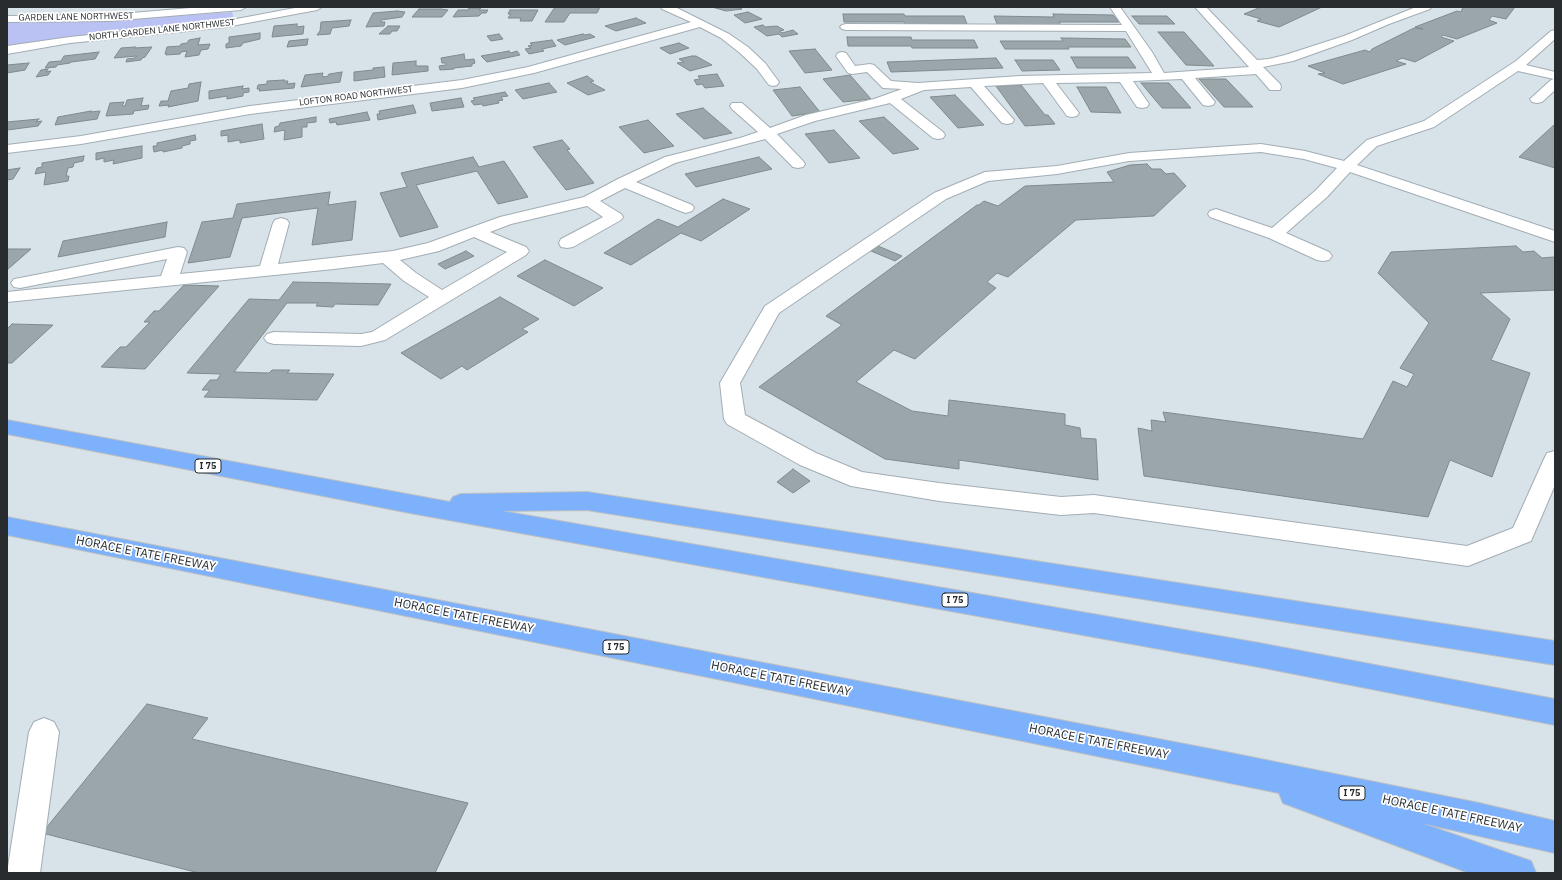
<!DOCTYPE html>
<style>
body{margin:0}
#map{position:relative;width:1562px;height:880px;overflow:hidden;background:#d8e2e9;font-family:"IBM Plex Sans",sans-serif}
canvas{display:block}
.frame{position:absolute;inset:0;border:8px solid #282c2f;pointer-events:none}
</style>
<div id="map">
<canvas width="1562" height="880"></canvas>
<div class="frame"></div>
</div>
<script>
const c = document.querySelector('canvas').getContext('2d');
c.lineJoin = 'round';
function fill(path, color) { c.fillStyle = color; c.fill(path, 'evenodd'); }
const poly = rows => new Path2D(rows.map(r => 'M' + r).join(''));
function stroke(path, color, width, dash) { c.strokeStyle = color; c.lineWidth = width; c.lineCap = dash ? 'butt' : 'round'; c.setLineDash(dash || []); c.stroke(path); }
function label(font, color, halo, rows, align = 'center') {
  c.font = font + ' "IBM Plex Sans",sans-serif'; c.lineWidth = 3.5; c.setLineDash([]); c.textBaseline = 'middle'; c.strokeStyle = halo; c.fillStyle = color; for (const [text, x, y, turn = 0] of rows) {
    c.save(); c.translate(x, y); c.rotate((+turn || 0) * Math.PI / 180); c.textAlign = isNaN(turn) ? turn : align; if (halo) c.strokeText(text, 0, 0); c.fillText(text, 0, 0); c.restore();
  }
}
fill(poly([
 [232,12,234,19,224,22,7,48,7,21,104,21]
]), '#bac1f3');
const building = poly([
 [555,7,600,7,597,13,570,13,564,22,545,22,555,7],
 [712,7,738,7,742,9,726,11,712,7],
 [1261,7,1322,7,1279,27,1257,21,1261,19,1244,14,1261,7],
 [1463,7,1515,7,1506,19,1492,16,1489,20,1497,23,1457,39,1443,35,1441,37,1454,41,1415,62,1402,58,1396,61,1406,64,1343,84,1318,74,1325,73,1308,66,1365,50,1370,52,1372,49,1414,28,1423,29,1415,27,1457,11,1461,12,1463,7],
 [469,8,481,8,479,10,488,10,486,13,482,13,479,16,453,17,458,10,468,10,469,8],
 [419,9,441,9,448,10,442,17,412,17,419,9],
 [510,10,538,10,532,21,520,21,521,18,508,18,511,14,508,14,510,10],
 [397,11,405,12,402,17,381,20,381,22,385,22,384,26,366,27,373,13,397,11],
 [748,12,762,19,745,23,734,15,748,12],
 [843,14,904,14,905,16,964,16,967,24,905,24,904,22,844,22,843,14],
 [1053,14,1113,15,1119,22,1059,22,1061,25,997,24,994,16,1054,17,1053,14],
 [1132,16,1167,16,1175,24,1139,24,1132,16],
 [636,18,646,23,616,31,605,26,636,18],
 [351,20,349,26,332,28,330,34,317,35,320,31,321,22,351,20],
 [297,24,297,27,304,26,303,34,272,37,274,26,297,24],
 [763,25,765,27,777,26,784,30,780,31,782,33,793,30,798,34,782,37,779,34,767,36,754,27,763,25],
 [388,26,400,26,397,31,392,31,390,34,379,34,388,26],
 [1158,32,1184,32,1214,66,1186,65,1158,32],
 [260,33,260,39,243,43,241,46,226,48,226,44,229,43,229,37,260,33],
 [499,34,503,39,491,41,487,36,499,34],
 [583,34,585,35,590,34,595,37,565,45,557,40,583,34],
 [847,37,911,37,912,40,974,40,978,48,912,48,911,46,848,46,847,37],
 [200,38,198,45,210,44,208,49,201,50,199,55,185,57,187,51,181,52,180,54,166,55,166,53,165,54,167,47,180,46,181,44,187,43,189,40,200,38],
 [1061,38,1125,39,1131,47,1068,47,1069,49,1005,49,1000,41,1063,41,1061,38],
 [308,39,307,45,287,47,289,41,308,39],
 [552,40,556,46,542,49,544,51,529,54,525,49,531,48,528,46,532,45,530,43,552,40],
 [679,43,689,48,670,54,660,48,679,43],
 [135,47,134,48,152,47,145,57,142,58,141,60,126,62,127,59,135,58,137,56,114,58,121,48,135,47],
 [815,49,832,70,805,73,789,51,815,49],
 [509,51,511,53,517,51,520,55,487,62,481,56,509,51],
 [99,52,95,59,71,62,70,63,57,65,56,67,45,68,49,62,61,61,64,56,99,52],
 [464,54,465,60,474,59,475,63,472,64,472,66,454,68,454,69,440,70,439,66,446,65,446,63,442,63,441,58,464,54],
 [692,56,696,56,712,65,690,71,677,63,684,62,679,59,692,56],
 [1071,57,1128,57,1136,68,1077,68,1071,57],
 [996,58,1003,68,891,72,887,62,996,58],
 [1015,60,1053,60,1060,70,1022,71,1015,60],
 [416,61,416,66,428,66,428,71,392,75,393,63,416,61],
 [29,63,25,70,7,73,7,65,29,63],
 [384,67,385,77,354,81,354,72,373,70,373,68,384,67],
 [48,69,46,72,51,71,48,75,36,77,41,70,48,69],
 [342,72,340,82,301,87,305,75,323,73,322,76,325,77,328,76,329,74,342,72],
 [717,74,724,86,705,88,702,84,697,85,694,80,700,79,698,76,717,74],
 [850,75,871,99,843,102,823,79,850,75],
 [587,76,594,81,590,82,605,90,588,95,567,83,587,76],
 [1199,79,1226,79,1253,107,1224,107,1199,79],
 [284,80,284,81,288,81,287,84,295,83,294,88,259,91,260,89,257,89,258,85,267,84,267,81,284,80],
 [201,82,198,101,168,107,169,105,159,106,161,101,168,101,171,91,188,88,189,84,201,82],
 [549,83,557,92,523,99,515,90,549,83],
 [1141,83,1169,83,1191,108,1162,108,1141,83],
 [1021,85,1045,115,1048,115,1055,124,1025,126,996,86,1021,85],
 [243,86,242,89,249,88,249,92,243,93,243,96,227,99,227,96,209,99,209,91,243,86],
 [800,87,820,112,792,116,773,90,800,87],
 [1077,87,1106,87,1121,113,1091,112,1077,87],
 [505,92,508,96,501,97,503,100,498,101,499,103,483,106,482,104,474,105,471,101,475,100,473,98,505,92],
 [955,95,984,125,958,128,930,97,955,95],
 [143,98,141,106,149,105,148,109,134,111,133,114,106,116,110,103,124,102,122,106,125,106,127,100,143,98],
 [461,98,464,107,432,111,430,103,461,98],
 [413,105,416,113,378,120,377,114,380,114,379,111,413,105],
 [703,108,732,133,704,139,676,114,703,108],
 [91,111,90,112,100,111,97,119,55,125,58,117,91,111],
 [367,112,370,120,337,125,336,122,330,123,329,119,367,112],
 [316,117,316,122,307,123,307,127,302,127,302,137,284,140,285,130,274,132,275,127,279,126,280,123,316,117],
 [884,117,919,149,893,154,859,121,884,117],
 [39,119,36,122,42,121,38,126,7,130,7,122,39,119],
 [648,120,674,146,644,153,619,127,648,120],
 [262,124,264,139,240,143,240,140,228,142,228,135,221,136,221,131,262,124],
 [1555,124,1555,168,1519,157,1555,124],
 [834,130,860,158,829,163,805,134,834,130],
 [195,135,196,140,190,141,190,144,182,146,182,148,163,152,163,150,154,152,153,146,157,146,157,143,195,135],
 [562,140,570,149,567,150,594,183,566,190,533,147,562,140],
 [142,146,142,158,113,164,114,160,104,162,104,158,96,160,96,153,142,146],
 [84,156,83,161,74,163,73,167,68,168,66,176,69,176,68,181,44,185,46,172,35,174,37,168,42,167,42,163,84,156],
 [473,157,479,167,504,161,528,197,498,204,477,171,416,185,438,227,400,237,380,193,407,187,401,173,473,157],
 [759,157,772,169,696,187,685,174,759,157],
 [1147,164,1152,169,1161,169,1166,174,1174,173,1186,186,1154,216,1076,220,1008,277,997,273,987,282,996,288,915,359,894,350,856,382,912,411,948,416,949,400,1065,414,1065,425,1080,428,1081,438,1096,439,1098,480,959,460,959,469,885,459,759,387,842,325,826,316,977,205,979,205,984,201,998,206,1025,186,1114,182,1107,172,1130,165,1147,164],
 [20,168,13,179,7,180,7,170,20,168],
 [330,192,328,205,356,201,352,240,312,245,318,208,242,218,230,257,188,263,202,222,233,218,237,204,330,192],
 [723,199,750,209,701,241,681,233,631,265,604,253,658,219,678,227,723,199],
 [167,222,165,237,58,257,63,241,167,222],
 [878,246,902,256,895,261,871,251,878,246],
 [1516,246,1523,252,1534,251,1542,258,1553,257,1555,258,1555,290,1480,293,1510,319,1491,360,1530,373,1492,477,1450,460,1428,517,1144,476,1138,428,1152,431,1151,420,1166,422,1163,412,1363,439,1393,381,1407,387,1414,374,1400,368,1429,323,1378,273,1391,252,1516,246],
 [7,249,31,249,7,270,7,249],
 [466,251,474,256,445,269,438,264,466,251],
 [545,260,603,288,574,306,517,276,545,260],
 [293,282,391,284,378,305,335,304,333,307,316,306,318,303,287,303,234,372,269,373,272,370,290,370,287,373,334,374,317,400,204,397,210,390,202,390,210,380,217,380,221,374,187,373,249,299,279,300,293,282],
 [184,285,219,286,145,369,101,367,120,347,126,347,150,322,144,322,154,311,159,311,184,285],
 [500,297,539,319,522,329,528,332,467,370,462,366,441,379,401,353,500,297],
 [12,324,53,325,12,363,7,363,7,329,12,324],
 [793,469,810,481,793,493,777,482,793,469],
 [147,704,208,718,192,739,468,803,435,873,199,873,42,833,147,704]
]);
fill(building, '#9aa6aa');
stroke(building, '#7e8a8d', 1);
const minor = poly([
 [202,7,246,7,241,10,109,21,7,22,7,16,109,15,202,7],
 [300,7,322,7,317,10,226,27,70,43,7,54,7,46,70,37,226,21,300,7],
 [661,7,675,7,729,34,748,47,765,63,779,82,777,85,773,86,769,85,757,69,740,53,721,38,700,27,534,73,462,88,250,114,81,144,7,153,7,145,81,136,250,106,462,80,528,67,691,22,662,9,661,7],
 [1110,7,1120,7,1152,52,1164,73,1249,67,1195,7,1206,7,1257,60,1269,59,1285,55,1344,36,1416,7,1431,7,1430,9,1389,24,1352,40,1293,61,1263,67,1280,84,1281,87,1280,90,1270,90,1256,74,1195,78,1215,102,1213,105,1208,106,1203,105,1182,79,1133,81,1149,104,1147,107,1142,108,1137,107,1120,82,1056,83,1079,113,1077,116,1072,117,1067,116,1043,83,984,86,1014,120,1012,123,1007,124,1002,123,971,87,924,90,901,99,943,132,945,135,943,138,938,139,933,138,890,103,815,121,777,134,803,161,805,164,803,167,798,168,793,167,765,139,675,163,636,182,692,205,694,208,692,211,686,213,680,211,625,188,600,201,621,214,623,217,621,220,573,247,567,248,561,247,559,243,561,239,603,217,587,206,511,224,490,232,526,247,529,251,526,255,385,340,361,346,274,344,267,342,264,338,267,334,274,332,361,334,372,332,429,297,404,281,383,263,334,269,7,302,7,292,161,276,167,259,20,288,14,287,11,283,14,279,20,278,178,247,184,248,187,252,180,274,260,266,273,223,275,220,281,218,287,220,289,223,278,264,393,251,428,243,500,217,584,197,618,179,665,157,740,138,758,132,732,109,730,106,732,103,742,103,770,128,806,115,874,99,902,89,883,88,867,72,852,74,848,73,836,56,838,53,842,52,846,53,855,66,870,64,874,65,891,81,918,83,1020,76,1152,73,1126,31,846,30,842,29,840,27,842,25,846,24,1122,25,1110,7],
 [474,237,507,252,442,290,416,273,400,260,439,251,474,237],
 [1555,30,1555,39,1526,65,1555,72,1555,90,1542,102,1537,103,1532,102,1530,99,1551,80,1554,79,1518,71,1434,127,1377,146,1357,165,1555,231,1555,242,1350,172,1327,197,1286,233,1329,252,1332,256,1329,260,1323,261,1317,260,1269,238,1210,217,1208,214,1210,211,1216,209,1272,228,1315,191,1337,168,1304,159,1261,152,1129,161,1057,174,988,181,946,199,779,313,740,383,745,415,816,453,862,472,939,483,1061,497,1094,495,1467,546,1513,528,1544,459,1547,453,1555,451,1555,485,1531,541,1468,566,1094,513,1061,515,939,501,851,486,800,465,727,424,724,419,720,383,765,306,934,193,985,172,1057,166,1129,153,1261,144,1305,151,1344,161,1367,140,1424,121,1516,61,1551,31,1555,30],
 [44,718,54,722,59,732,40,873,7,873,29,732,34,722,44,718]
]);
const highway = poly([
 [7,420,450,502,453,497,461,494,587,492,1555,641,1555,665,587,510,502,511,1259,643,1555,699,1555,725,1259,667,410,513,7,434,7,420],
 [7,517,1226,752,1479,803,1555,821,1555,853,1421,823,1531,861,1536,873,1469,873,1283,803,1279,793,7,535,7,517]
]);
stroke(minor, '#a3adb4', 2);
stroke(highway, '#bec0c1', 2);
fill(minor, '#fff');
fill(highway, '#7eb1fb');
label('9px', '#282c2f', '#fff', [
 ["GARDEN LANE NORTHWEST",76,17,-1],
 ["NORTH GARDEN LANE NORTHWEST",162,30,-6],
 ["LOFTON ROAD NORTHWEST",356,96,-7]
]);
for (const [x, y, w] of [
 [208,466,26],
 [955,600,26],
 [616,647,26],
 [1352,793,26]
]) { const box = new Path2D(); box.roundRect(x - w / 2, y - 7, w, 14, 3); c.fillStyle = '#fff'; c.fill(box); stroke(box, '#282c2f', 1); }
label('bold 9px', '#282c2f', null, [
 ["I 75",208,466],
 ["I 75",955,600],
 ["I 75",616,647],
 ["I 75",1352,793]
]);
label('12px', '#282c2f', '#fff', [
 ["HORACE E TATE FREEWAY",146,554,11],
 ["HORACE E TATE FREEWAY",464,616,11],
 ["HORACE E TATE FREEWAY",781,679,11],
 ["HORACE E TATE FREEWAY",1099,742,11],
 ["HORACE E TATE FREEWAY",1452,814,12]
]);
</script>
